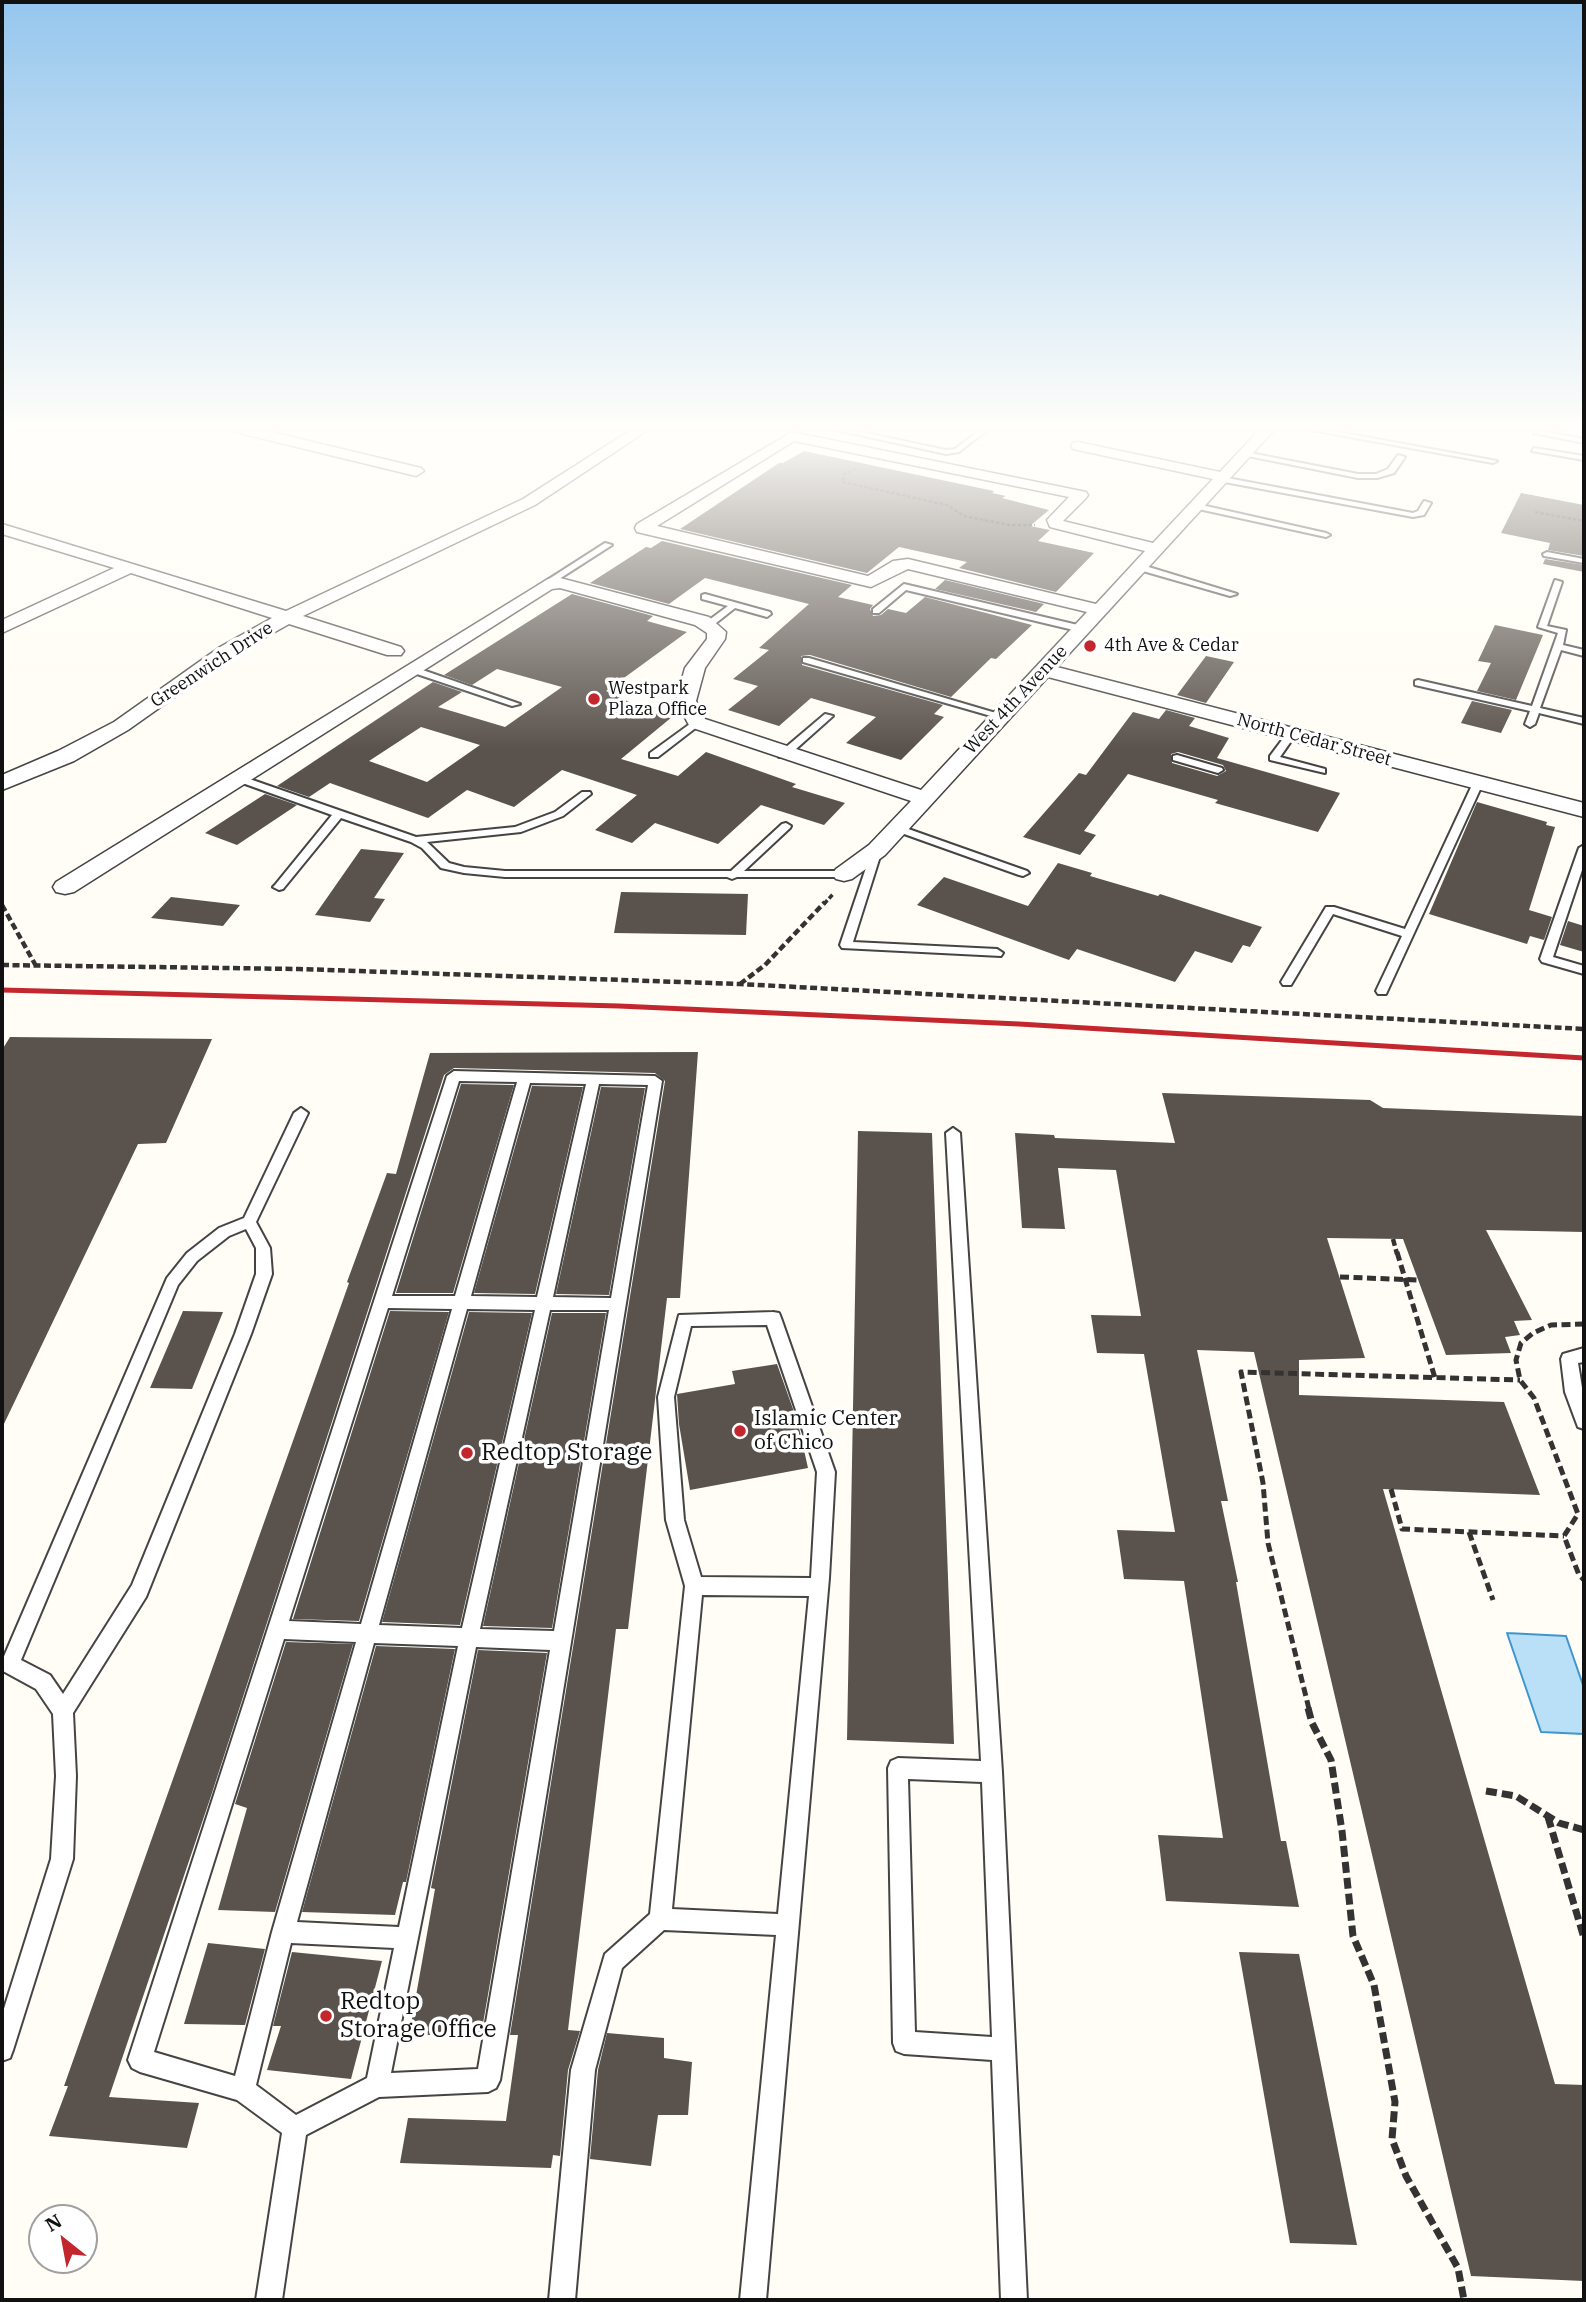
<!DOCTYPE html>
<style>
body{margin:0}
#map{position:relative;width:1586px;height:2302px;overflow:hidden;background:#fffdf5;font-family:"IBM Plex Serif",serif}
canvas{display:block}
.frame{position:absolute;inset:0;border:4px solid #111;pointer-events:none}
.north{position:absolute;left:28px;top:2204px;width:70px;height:70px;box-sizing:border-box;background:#fff;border:2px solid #a0a0a0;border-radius:50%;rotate:329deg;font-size:19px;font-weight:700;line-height:28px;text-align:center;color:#111}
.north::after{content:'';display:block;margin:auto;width:24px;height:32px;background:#c4262e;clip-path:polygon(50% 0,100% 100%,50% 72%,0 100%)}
</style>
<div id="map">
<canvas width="1586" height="2302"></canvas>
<div class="frame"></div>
<div class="north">N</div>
</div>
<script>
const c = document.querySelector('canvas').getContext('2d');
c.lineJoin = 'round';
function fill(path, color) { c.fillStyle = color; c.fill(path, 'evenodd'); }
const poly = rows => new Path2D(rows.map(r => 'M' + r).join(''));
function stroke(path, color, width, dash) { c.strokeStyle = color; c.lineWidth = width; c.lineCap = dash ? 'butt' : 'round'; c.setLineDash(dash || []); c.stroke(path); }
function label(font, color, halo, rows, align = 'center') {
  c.font = font + ' "IBM Plex Serif",serif'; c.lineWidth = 7; c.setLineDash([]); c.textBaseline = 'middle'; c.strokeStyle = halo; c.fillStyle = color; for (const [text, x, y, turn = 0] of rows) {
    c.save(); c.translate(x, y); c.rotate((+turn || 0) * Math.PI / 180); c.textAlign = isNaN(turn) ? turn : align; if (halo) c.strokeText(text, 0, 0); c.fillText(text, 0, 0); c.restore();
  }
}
const water = poly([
 [1507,1633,1566,1636,1584,1688,1584,1734,1541,1732,1507,1633]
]);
fill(water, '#b9e0f7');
stroke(water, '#3f96cf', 2);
fill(poly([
 [804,451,994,491,992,493,1006,496,1002,498,1049,510,1030,526,1050,530,1038,541,1094,553,1056,592,959,568,967,562,899,547,867,573,680,529,779,463,783,463],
 [1521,493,1584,505,1584,556,1548,550,1550,543,1501,533],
 [662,541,852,585,838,597,873,605,870,609,873,616,881,615,888,609,906,613,925,597,1032,625,996,659,991,658,951,697,810,655,801,656,802,665,943,705,934,714,944,717,901,760,846,743,876,717,811,698,779,726,728,710,758,686,733,679,769,650,759,648,809,604,705,578,669,604,590,583,646,547,651,548],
 [1545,559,1584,565,1584,572,1543,564],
 [945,580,1044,604,1036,612,935,589],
 [572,594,653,616,647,621,687,632,606,691,644,709,672,717,621,759,678,776,706,752,796,784,792,787,845,803,824,825,761,805,718,844,655,823,632,843,595,830,637,795,562,770,514,807,467,790,428,818,330,783,309,797,277,786,433,682,462,692,438,707,505,727,562,687,497,669,472,685,444,675],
 [421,727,480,745,427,782,369,761],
 [1495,625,1543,635,1516,700,1477,691,1491,663,1478,661],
 [1206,656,1234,662,1206,703,1177,695],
 [1472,701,1512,710,1501,733,1461,723],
 [1166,710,1195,718,1189,726,1229,738,1217,758,1340,793,1318,832,1215,803,1218,800,1128,774,1084,831,1096,835,1080,855,1023,837,1079,773,1086,775,1133,712,1159,719],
 [1178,752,1223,765,1226,771,1217,776,1172,763,1171,754],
 [265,794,297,805,237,845,205,833],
 [1477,802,1547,822,1546,825,1555,827,1529,910,1552,917,1544,940,1530,936,1527,944,1429,914],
 [361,849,404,853,374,898,385,899,370,922,315,915],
 [1058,863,1092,873,1090,876,1158,896,1160,894,1262,927,1250,947,1243,945,1232,963,1195,951,1175,982,1077,949,1069,960,917,905,944,877,1028,906],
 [621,892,748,894,746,935,614,933],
 [171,897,240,905,223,926,151,918],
 [1568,921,1584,926,1584,952,1560,945],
 [10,1037,212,1039,166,1143,138,1144,2,1428,2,1050],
 [698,1052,680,1298,667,1298,628,1629,616,1629,568,2030,580,2031,568,2070,560,2156,553,2155,551,2168,400,2163,408,2118,506,2121,518,2035,510,2035,665,1081,655,1073,454,1068,444,1075,211,1796,109,2097,199,2103,187,2148,49,2136,68,2086,64,2086,349,1283,347,1282,387,1173,396,1174,430,1053],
 [461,1084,514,1085,453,1293,396,1293],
 [532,1086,583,1087,535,1294,474,1293],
 [601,1087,645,1088,609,1295,556,1294],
 [1162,1093,1370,1100,1383,1108,1584,1116,1584,1232,1486,1230,1532,1320,1514,1321,1520,1335,1505,1337,1511,1353,1446,1355,1403,1239,1327,1238,1365,1358,1299,1360,1299,1395,1504,1402,1540,1495,1383,1489,1555,2084,1584,2085,1584,2281,1471,2276,1254,1352,1197,1350,1228,1501,1221,1501,1238,1582,1236,1582,1281,1841,1286,1841,1299,1907,1166,1901,1158,1835,1223,1838,1184,1581,1124,1579,1117,1530,1175,1532,1144,1354,1097,1353,1091,1315,1141,1316,1116,1170,1058,1168,1065,1229,1022,1228,1015,1133,1054,1135,1055,1138,1175,1143],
 [858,1131,932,1133,954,1744,847,1740],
 [183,1311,223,1312,192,1389,150,1388],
 [390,1311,449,1312,359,1621,293,1619],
 [469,1312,532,1313,460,1625,382,1622],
 [552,1313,606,1313,552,1628,483,1626],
 [777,1364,798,1423,808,1468,690,1490,679,1424,677,1394,735,1384,732,1371],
 [286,1642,353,1644,275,1912,218,1910,247,1808,235,1804],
 [376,1646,455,1649,406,1882,403,1882,395,1915,302,1912],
 [478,1650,547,1653,481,2035,409,2035,435,1889,431,1888],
 [208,1943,265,1949,245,2025,184,2024],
 [292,1952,382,1961,351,2079,267,2070,281,2026,273,2026],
 [1239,1952,1299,1954,1357,2245,1290,2243],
 [607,2033,664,2038,664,2058,692,2062,688,2115,658,2115,651,2166,590,2159,598,2070]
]), '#5a524d');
const lane = poly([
 [828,428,842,428,946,450,955,449,982,428,990,428,959,452,946,454,828,428],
 [1300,428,1316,428,1497,461,1493,463,1300,428],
 [1536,430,1584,439,1584,443,1534,433,1536,430],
 [1534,448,1584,456,1584,460,1532,451,1534,448],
 [1245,452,1358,474,1376,474,1388,469,1398,455,1405,457,1394,473,1377,478,1358,478,1243,455,1245,452],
 [1222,477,1413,513,1418,511,1424,501,1431,503,1424,515,1413,517,1219,481,1219,477,1222,477],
 [1197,504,1326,533,1330,535,1326,537,1194,508,1193,506,1197,504],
 [605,543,612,545,545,588,538,586,605,543],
 [1547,552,1584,559,1584,563,1544,556,1543,554,1547,552],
 [1136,565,1142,565,1237,594,1230,596,1136,569,1136,565],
 [1555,580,1562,582,1547,626,1566,630,1563,645,1584,650,1584,656,1561,650,1540,708,1584,718,1584,724,1539,713,1535,724,1530,727,1525,724,1530,711,1415,685,1415,681,1418,680,1532,706,1558,633,1538,627,1555,580],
 [904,584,1082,626,1086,629,1082,632,906,590,879,613,873,613,873,609,904,584],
 [705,594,770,612,771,614,767,617,735,608,711,627,705,627,705,623,728,606,702,599,702,595,705,594],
 [803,658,809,658,1006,716,998,718,803,662,803,658],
 [408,667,414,667,520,704,512,706,408,671,408,667],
 [825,714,833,716,787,757,779,757,779,753,825,714],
 [694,721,702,723,658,757,650,757,650,753,694,721],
 [1291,731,1296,734,1280,757,1325,769,1325,773,1270,760,1270,756,1288,732,1291,731],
 [1177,755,1222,768,1223,770,1218,773,1173,760,1173,756,1177,755],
 [238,775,416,837,515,827,555,812,582,792,590,792,591,794,563,816,521,832,427,842,449,863,464,867,505,871,731,871,782,824,786,823,791,826,790,828,744,871,844,871,850,874,844,877,737,877,732,879,727,877,505,877,464,873,441,868,422,848,411,842,341,818,283,889,279,890,273,887,275,885,332,815,234,780,233,778,238,775],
 [1478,780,1483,783,1386,994,1378,994,1376,991,1402,936,1333,914,1291,985,1283,985,1281,982,1326,907,1334,907,1405,929,1473,783,1478,780],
 [897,825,1027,871,1029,873,1023,876,1019,875,893,830,892,828,897,825],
 [1584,845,1584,864,1553,957,1584,966,1584,974,1542,962,1540,959,1579,848,1584,845],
 [877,847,882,850,853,942,997,949,1003,953,1001,956,842,948,840,945,872,850,877,847],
 [454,1071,655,1076,662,1081,500,2080,496,2088,488,2092,379,2097,306,2135,282,2300,256,2300,282,2133,237,2100,140,2072,132,2068,128,2060,447,1076,454,1071],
 [459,1081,517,1082,455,1296,392,1296,459,1081],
 [530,1083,586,1084,537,1297,471,1296,530,1083],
 [599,1084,648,1085,611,1298,553,1297,599,1084],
 [388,1308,452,1309,361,1624,289,1621,388,1308],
 [467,1309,535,1310,462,1628,379,1625,467,1309],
 [550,1310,609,1310,554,1631,480,1629,550,1310],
 [284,1639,356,1642,272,1932,235,2076,154,2052,284,1639],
 [374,1643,458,1646,399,1927,297,1922,374,1643],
 [476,1647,550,1650,478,2069,391,2073,476,1647],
 [291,1943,394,1948,367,2078,296,2115,256,2085,291,1943],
 [301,1108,308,1113,256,1222,270,1248,272,1274,251,1334,146,1597,73,1713,76,1776,73,1859,13,2050,10,2058,2,2061,2,2015,51,1859,56,1776,53,1714,36,1689,3,1671,2,1661,167,1278,187,1253,219,1228,244,1218,294,1113,301,1108],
 [246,1229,256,1248,256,1274,235,1334,132,1585,63,1694,50,1675,21,1660,178,1285,197,1261,229,1236,246,1229],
 [953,1128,960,1133,1002,1772,1027,2300,1001,2300,992,2060,904,2054,896,2051,893,2043,888,1768,891,1761,898,1758,981,1761,946,1133,953,1128],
 [908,1779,982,1782,992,2037,915,2032,908,1779],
 [773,1312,779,1313,781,1318,835,1472,829,1578,766,2300,740,2300,776,1935,664,1930,622,1968,595,2070,575,2300,549,2300,571,2070,605,1954,650,1914,685,1586,666,1520,658,1397,679,1315,773,1312],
 [767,1325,817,1472,811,1578,701,1577,684,1520,674,1397,691,1326,767,1325],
 [702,1595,809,1596,778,1914,672,1909,702,1595],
 [1584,1348,1584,1362,1578,1363,1584,1400,1584,1429,1578,1427,1565,1392,1561,1359,1563,1354,1584,1348]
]);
const street = poly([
 [229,428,255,428,421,468,424,471,416,476,231,431,229,428],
 [634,428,651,428,535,505,303,616,401,647,404,651,401,655,387,655,289,624,234,655,128,730,74,761,2,790,2,775,58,751,114,722,220,647,272,618,131,573,2,633,2,620,114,568,2,534,2,524,286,611,523,499,634,428],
 [1261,428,1276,428,1057,667,1584,803,1584,817,1048,677,885,855,852,879,844,881,836,879,832,874,836,869,869,845,911,801,690,727,676,701,685,668,707,639,707,633,695,625,560,588,552,589,74,892,65,894,56,892,53,887,56,882,548,579,560,578,709,617,726,632,725,639,705,668,696,701,705,719,921,790,1087,612,908,569,871,587,637,532,635,528,637,524,792,432,1086,492,1088,495,1086,498,1063,521,1153,543,1213,479,1073,449,1071,446,1073,443,1078,442,1220,472,1261,428],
 [794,441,1069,497,1047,520,1050,527,1145,551,1096,604,908,559,893,561,868,576,657,526,794,441]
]);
stroke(lane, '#444', 4);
stroke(street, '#444', 3);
stroke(poly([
 [856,469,844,474,842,482,947,505,964,516,1009,525,1035,525],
 [1535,512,1584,521]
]), '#333', 2.5, [3.5, 2]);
stroke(poly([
 [824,904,834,893]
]), '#333', 3.5, [5, 2.5]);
stroke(poly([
 [2,905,36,966],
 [2,965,299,969,740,984,1584,1029],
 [740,984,765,965,825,902],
 [1393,1239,1397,1254]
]), '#333', 4.5, [7, 3.5]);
stroke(poly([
 [1397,1252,1435,1378],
 [1340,1277,1418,1280],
 [1584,1324,1551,1325,1533,1333,1521,1343,1516,1360,1520,1380,1534,1398,1578,1514,1564,1536,1579,1575,1584,1580],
 [1391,1489,1402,1529,1564,1536],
 [1469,1532,1493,1600],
 [1309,1709,1268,1543,1263,1483,1241,1372,1520,1380]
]), '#333', 5, [9, 4.5]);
stroke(poly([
 [1308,1708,1312,1723,1331,1760,1342,1831,1353,1936,1374,1985,1395,2102,1392,2139,1406,2176,1458,2268,1464,2300],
 [1486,1791,1516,1796,1559,1823,1584,1830],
 [1548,1817,1584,1938]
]), '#333', 7, [11, 5]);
fill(lane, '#fff');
fill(street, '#fff');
stroke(poly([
 [2,990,619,1006,1019,1024,1584,1058]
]), '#c4262e', 5);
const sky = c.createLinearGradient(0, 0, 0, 750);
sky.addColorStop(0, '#95c6ee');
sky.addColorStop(0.57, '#fffefa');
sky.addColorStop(1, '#fffefa00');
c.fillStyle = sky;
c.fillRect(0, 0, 1586, 750);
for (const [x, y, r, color] of [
 [1090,646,7,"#c4262e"],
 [594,699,7,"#c4262e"],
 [740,1431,7,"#c4262e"],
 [467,1453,7,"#c4262e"],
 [326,2016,7,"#c4262e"]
]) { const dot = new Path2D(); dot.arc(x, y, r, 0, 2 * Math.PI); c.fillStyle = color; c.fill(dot); stroke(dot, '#fff', 2.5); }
label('18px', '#111', '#fff', [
 ["4th Ave & Cedar",1104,646],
 ["Westpark",608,689],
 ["Plaza Office",608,710]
], 'left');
label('18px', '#111', '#fff', [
 ["Greenwich Drive",212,665,-33],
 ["West 4th Avenue",1016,700,-47],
 ["North Cedar Street",1314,740,15]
]);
label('21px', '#111', '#fff', [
 ["Islamic Center",754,1419],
 ["of Chico",754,1443]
], 'left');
label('24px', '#111', '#fff', [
 ["Redtop Storage",481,1453],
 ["Redtop",340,2002],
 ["Storage Office",340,2030]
], 'left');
</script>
